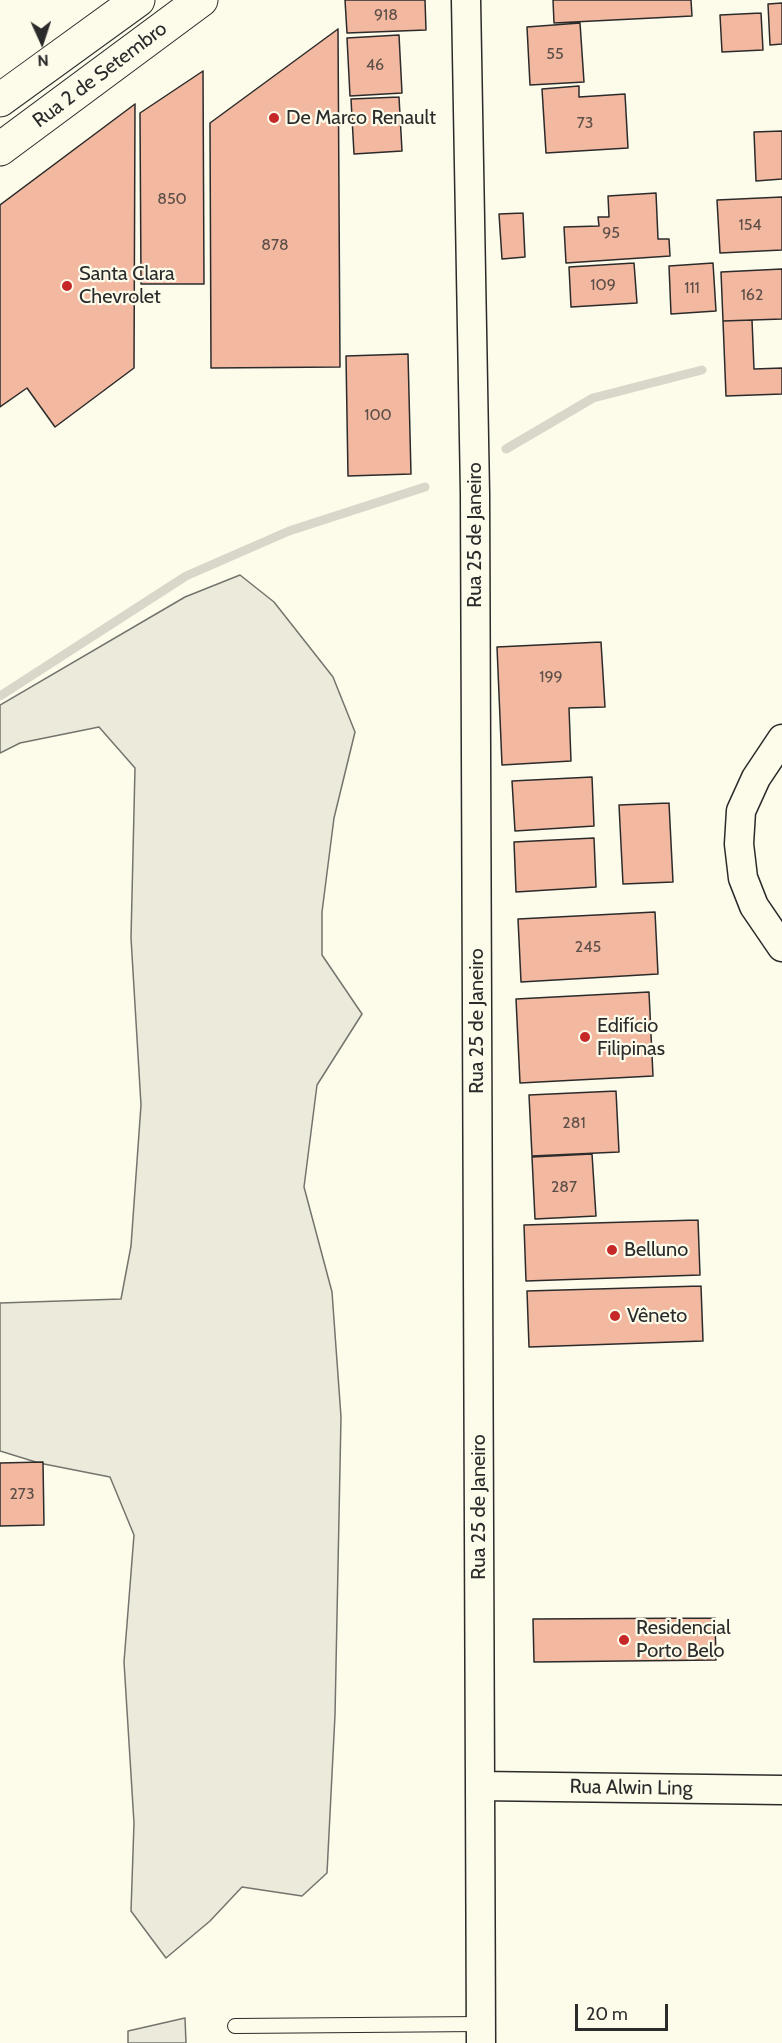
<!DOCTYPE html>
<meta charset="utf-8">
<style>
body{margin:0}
#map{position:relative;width:782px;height:2043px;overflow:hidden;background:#fdfbea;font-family:Cabin,sans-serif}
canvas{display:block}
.north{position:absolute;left:12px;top:12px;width:60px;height:60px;-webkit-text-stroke:4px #fdfbea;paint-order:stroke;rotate:177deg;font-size:16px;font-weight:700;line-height:24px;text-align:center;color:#2b2b2b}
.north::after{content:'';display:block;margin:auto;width:21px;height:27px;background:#2b2b2b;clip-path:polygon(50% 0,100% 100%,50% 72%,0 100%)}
.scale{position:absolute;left:575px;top:2004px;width:93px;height:27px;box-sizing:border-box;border:3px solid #2b2b2b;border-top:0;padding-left:8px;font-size:18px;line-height:21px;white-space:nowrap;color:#2b2b2b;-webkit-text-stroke:4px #fdfbea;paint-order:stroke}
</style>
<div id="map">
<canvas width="782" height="2043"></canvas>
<div class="north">N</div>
<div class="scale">20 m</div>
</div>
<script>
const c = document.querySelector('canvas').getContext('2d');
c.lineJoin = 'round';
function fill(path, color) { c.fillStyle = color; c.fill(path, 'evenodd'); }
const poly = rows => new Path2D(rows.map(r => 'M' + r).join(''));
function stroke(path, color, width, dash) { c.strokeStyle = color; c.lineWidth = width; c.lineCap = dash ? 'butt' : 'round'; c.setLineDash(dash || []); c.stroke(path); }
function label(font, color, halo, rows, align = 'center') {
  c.font = font + ' Cabin,sans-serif'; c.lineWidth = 4.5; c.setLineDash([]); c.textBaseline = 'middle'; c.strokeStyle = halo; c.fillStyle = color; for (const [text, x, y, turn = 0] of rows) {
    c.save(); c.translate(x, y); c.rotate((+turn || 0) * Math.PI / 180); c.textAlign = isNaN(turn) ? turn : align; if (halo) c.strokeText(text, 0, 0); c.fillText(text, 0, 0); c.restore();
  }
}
const green = poly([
 [240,575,274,602,333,677,355,732,334,818,322,912,322,955,362,1014,317,1085,304,1187,332,1292,341,1417,335,1715,327,1873,302,1896,242,1887,210,1921,166,1958,131,1911,134,1823,124,1662,134,1535,110,1477,39,1463,0,1451,0,1303,121,1299,131,1246,141,1105,131,938,135,768,99,727,20,743,0,753,0,705,185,597,240,575],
 [185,2018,186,2043,128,2043,128,2031,185,2018]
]);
fill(green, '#ecebdb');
stroke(green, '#74746e', 1.5);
stroke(poly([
 [506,449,593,398,702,370],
 [0,696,186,576,289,531,425,487]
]), '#d8d7c9', 9);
const building = poly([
 [345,0,425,0,426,30,347,33,345,0],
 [553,0,691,0,692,16,554,23,553,0],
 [782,3,782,44,770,45,768,4,782,3],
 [761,13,763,50,722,52,720,15,761,13],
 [580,23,584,82,530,85,527,27,580,23],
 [338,29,340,367,211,368,210,123,338,29],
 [399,35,402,93,350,96,347,38,399,35],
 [203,71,204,284,141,284,140,113,203,71],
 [579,86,579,97,625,94,628,148,546,153,542,89,579,86],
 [399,97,402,151,354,154,351,99,399,97],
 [135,104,134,368,55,427,27,388,0,407,0,205,135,104],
 [782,131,782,179,756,181,754,132,782,131],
 [656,193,658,239,669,239,670,256,566,263,564,227,599,226,598,217,609,217,608,196,656,193],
 [782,197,782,250,720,253,717,200,782,197],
 [523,213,525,257,502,259,499,214,523,213],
 [634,263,637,303,571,307,569,267,634,263],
 [713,263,716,311,671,314,669,266,713,263],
 [782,269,782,319,723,321,721,272,782,269],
 [752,320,754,369,782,368,782,394,726,396,723,321,752,320],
 [408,354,411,474,348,476,346,356,408,354],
 [601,642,605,707,569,708,571,761,502,765,497,647,601,642],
 [592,777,594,826,515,831,512,781,592,777],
 [669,803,673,882,623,884,619,805,669,803],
 [594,838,596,887,516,892,514,842,594,838],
 [655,912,658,974,521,982,518,919,655,912],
 [649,992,653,1076,520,1083,516,999,649,992],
 [616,1091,619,1152,532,1156,529,1095,616,1091],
 [592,1154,596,1216,535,1219,532,1157,592,1154],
 [698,1220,700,1275,526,1281,524,1225,698,1220],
 [701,1286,703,1341,529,1347,527,1291,701,1286],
 [43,1462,44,1525,0,1526,0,1463,43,1462],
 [715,1618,716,1660,534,1662,533,1619,715,1618]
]);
fill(building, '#f2b8a0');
stroke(building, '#2b2b2b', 1.5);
const lane = poly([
 [235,2026,481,2024]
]);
const street = poly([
 [466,0,475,493,481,2043],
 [782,739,756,778,741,811,739,844,743,878,754,906,782,947],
 [480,1786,782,1790]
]);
const primary = poly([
 [0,100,138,0],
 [0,149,201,0]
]);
stroke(lane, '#2b2b2b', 16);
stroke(street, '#2b2b2b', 31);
stroke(primary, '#2b2b2b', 35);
stroke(lane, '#fdfbea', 14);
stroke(street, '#fdfbea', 28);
stroke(primary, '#fdfbea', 33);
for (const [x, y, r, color] of [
 [274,118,6,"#c62828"],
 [67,286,6,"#c62828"],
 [585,1037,6,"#c62828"],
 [612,1250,6,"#c62828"],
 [615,1316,6,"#c62828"],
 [624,1640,6,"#c62828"]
]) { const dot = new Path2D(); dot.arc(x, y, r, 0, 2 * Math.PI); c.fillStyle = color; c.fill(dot); stroke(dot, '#fdfbea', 2); }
label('16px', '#5d4e48', null, [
 ["918",386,15],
 ["55",555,54],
 ["46",375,65],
 ["73",585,123],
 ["850",172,199],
 ["154",750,225],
 ["95",611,233],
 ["878",275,245],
 ["109",603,285],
 ["111",692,288],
 ["162",752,295],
 ["100",378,415],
 ["199",551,677],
 ["245",588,947],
 ["281",574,1123],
 ["287",564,1187],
 ["273",22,1494]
]);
label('20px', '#2b2b2b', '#fdfbea', [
 ["Rua 2 de Setembro",100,75,-37],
 ["Rua 25 de Janeiro",475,535,-90],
 ["Rua 25 de Janeiro",477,1021,-90],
 ["Rua 25 de Janeiro",479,1507,-90],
 ["Rua Alwin Ling",631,1788,1]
]);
label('20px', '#2b2b2b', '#fdfbea', [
 ["De Marco Renault",286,118],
 ["Santa Clara",79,274],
 ["Chevrolet",79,297],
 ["Edifício",597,1026],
 ["Filipinas",597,1049],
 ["Belluno",624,1250],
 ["Vêneto",627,1316],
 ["Residencial",636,1628],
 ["Porto Belo",636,1651]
], 'left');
</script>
